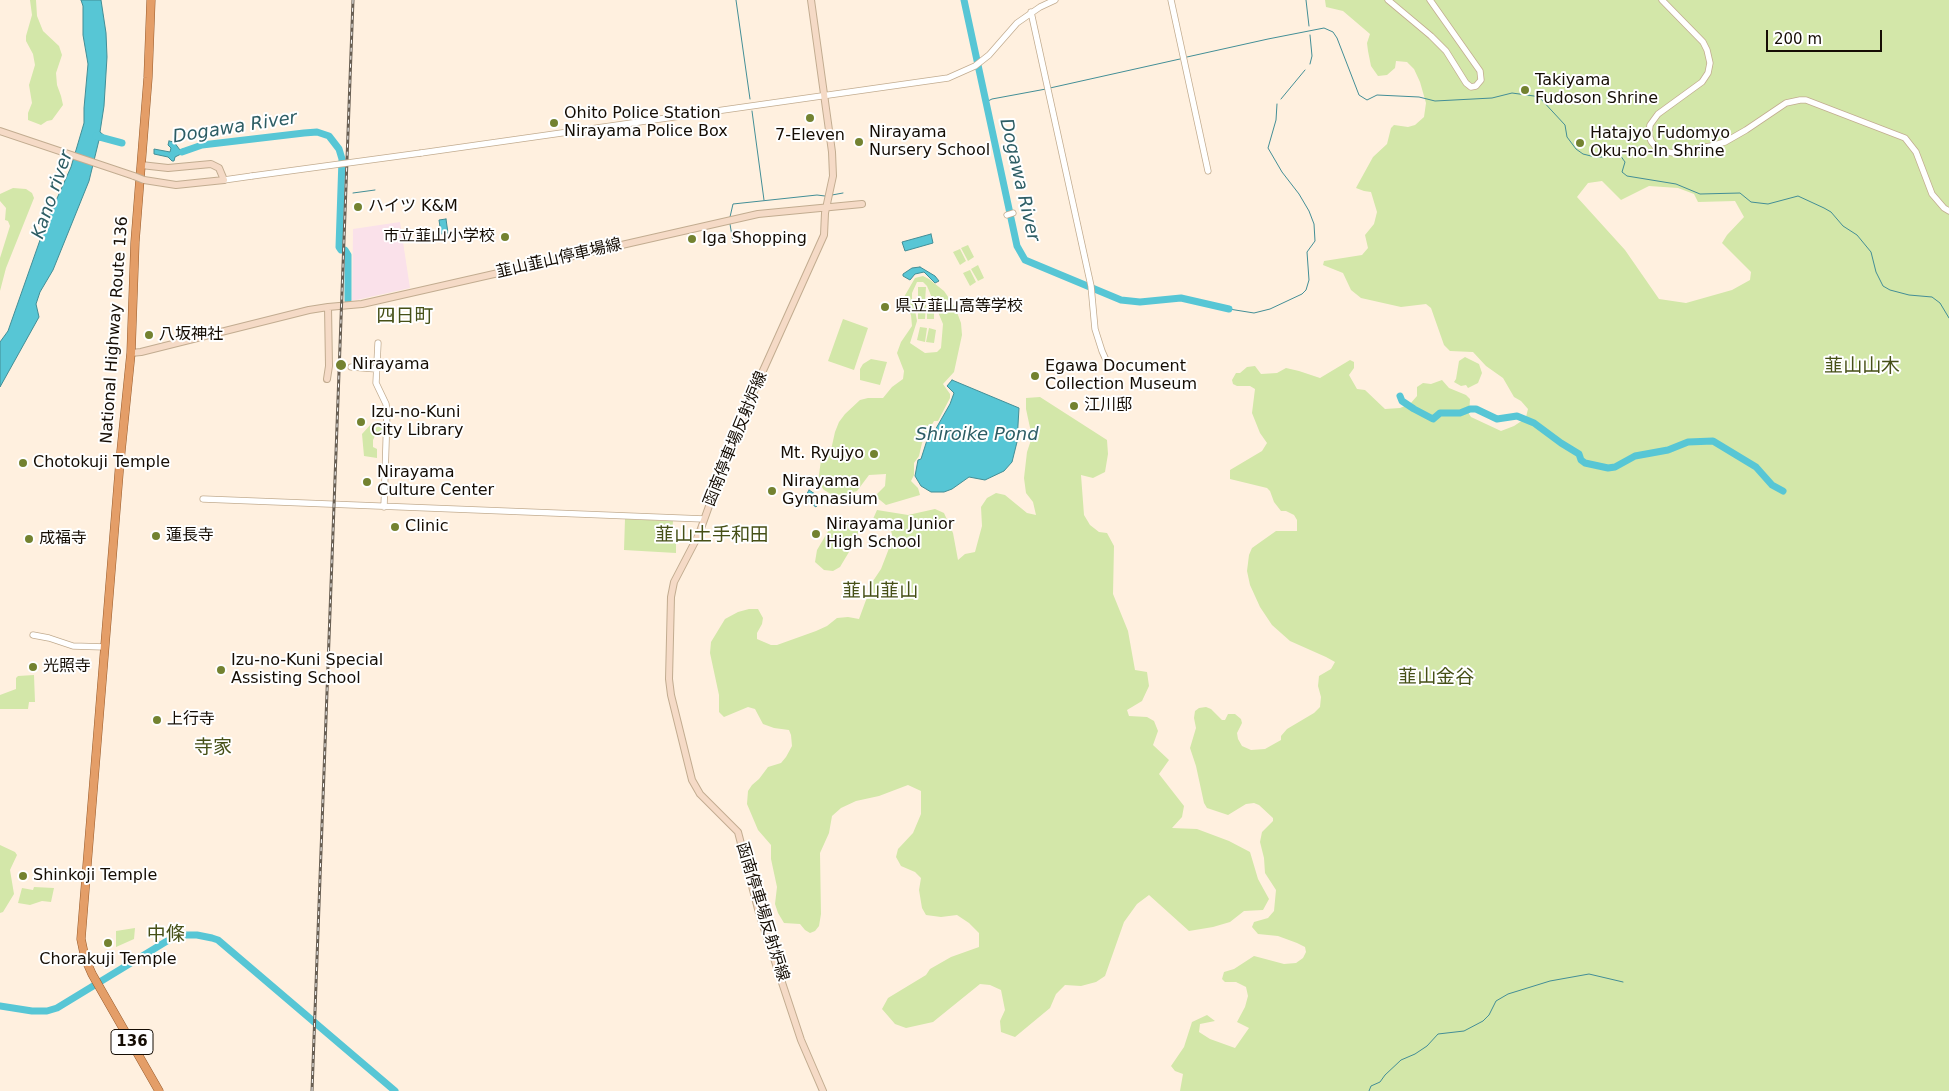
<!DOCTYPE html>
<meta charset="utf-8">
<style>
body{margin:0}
#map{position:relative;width:1949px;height:1091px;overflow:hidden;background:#fff0df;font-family:"DejaVu Sans",sans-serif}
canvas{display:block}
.scale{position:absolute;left:1766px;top:30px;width:116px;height:22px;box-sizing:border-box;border:2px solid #150d04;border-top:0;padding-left:6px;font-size:15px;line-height:18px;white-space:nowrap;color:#150d04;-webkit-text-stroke:4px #fff;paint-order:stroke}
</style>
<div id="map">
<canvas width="1949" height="1091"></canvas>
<div class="scale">200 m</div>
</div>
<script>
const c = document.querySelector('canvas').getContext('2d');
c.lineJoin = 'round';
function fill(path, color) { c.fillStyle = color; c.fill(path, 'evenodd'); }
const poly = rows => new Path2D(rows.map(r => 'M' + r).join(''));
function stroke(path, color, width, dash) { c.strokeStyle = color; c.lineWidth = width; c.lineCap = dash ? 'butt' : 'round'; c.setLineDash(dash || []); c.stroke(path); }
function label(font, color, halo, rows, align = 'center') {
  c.font = font + ' "DejaVu Sans","Noto Sans JP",sans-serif'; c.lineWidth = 4; c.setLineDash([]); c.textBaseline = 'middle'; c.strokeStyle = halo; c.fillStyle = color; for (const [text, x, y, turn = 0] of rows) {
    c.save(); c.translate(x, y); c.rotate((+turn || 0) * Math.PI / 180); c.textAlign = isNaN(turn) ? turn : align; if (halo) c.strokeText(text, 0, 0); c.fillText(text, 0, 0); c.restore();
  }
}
fill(poly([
 [400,222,410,288,352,301,353,229]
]), '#fae1ea');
fill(poly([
 [30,0,36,0,37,16,43,31,59,46,62,55,56,73,57,85,61,96,63,105,52,120,47,121,41,125,28,120,28,113,32,103,29,85,35,65,33,54,26,41,26,36,32,15],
 [1325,0,1949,0,1949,1091,1180,1091,1183,1074,1175,1071,1171,1066,1184,1047,1192,1022,1207,1015,1215,1021,1200,1024,1199,1032,1210,1039,1235,1048,1249,1028,1237,1022,1245,1007,1248,996,1246,987,1236,982,1225,982,1222,979,1224,972,1234,969,1254,956,1284,964,1296,963,1303,958,1306,952,1305,947,1297,943,1278,936,1258,934,1252,927,1254,922,1268,918,1274,911,1276,890,1265,873,1264,858,1260,842,1262,832,1273,821,1273,818,1259,805,1254,803,1246,804,1228,815,1207,808,1204,803,1196,766,1190,748,1196,728,1194,718,1195,711,1199,708,1206,707,1211,709,1222,720,1225,720,1228,714,1235,714,1241,719,1242,723,1237,733,1238,739,1242,746,1251,750,1265,749,1281,740,1281,736,1287,729,1314,713,1320,707,1321,697,1318,686,1319,676,1331,669,1335,662,1326,657,1290,641,1272,625,1260,607,1250,585,1247,571,1249,555,1252,548,1276,531,1297,531,1297,520,1294,515,1286,511,1281,511,1274,502,1270,491,1267,488,1230,479,1230,470,1262,451,1267,443,1260,433,1252,413,1255,389,1250,386,1237,386,1233,384,1232,380,1236,373,1240,373,1247,367,1255,366,1261,374,1277,373,1286,368,1299,371,1320,378,1350,360,1354,362,1354,368,1349,375,1357,389,1365,390,1385,409,1400,408,1410,404,1417,396,1417,387,1423,383,1431,384,1442,380,1449,388,1466,395,1470,399,1469,414,1471,417,1501,431,1514,426,1523,420,1526,417,1528,409,1521,401,1514,397,1503,378,1486,366,1473,352,1450,351,1444,345,1431,308,1426,304,1401,307,1361,298,1351,290,1343,273,1323,265,1324,261,1362,255,1368,248,1365,235,1374,224,1377,212,1371,192,1364,191,1356,188,1357,186,1373,157,1387,144,1391,128,1394,125,1408,127,1415,125,1424,117,1426,103,1420,82,1414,69,1407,62,1396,61,1395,68,1387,75,1378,76,1371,66,1368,51,1367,43,1370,34,1343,11,1326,7],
 [1602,181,1621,200,1649,186,1678,188,1694,194,1698,202,1735,201,1744,217,1727,235,1722,243,1751,272,1750,280,1732,290,1686,303,1659,299,1625,250,1577,197,1588,183],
 [13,188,26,189,32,193,34,198,6,268,0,291,0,258,10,226,8,221,5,220,6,208,0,201,0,194],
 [968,245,974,257,968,261,961,248],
 [960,249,966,261,960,265,953,252],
 [978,265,984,278,978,281,971,269],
 [970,270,976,282,970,286,963,273],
 [923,276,929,279,944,291,955,307,961,323,962,335,954,372,943,384,950,394,950,398,938,421,934,421,922,443,919,456,914,463,914,475,911,481,918,488,920,495,886,505,875,496,885,486,886,474,869,475,857,491,836,497,824,490,818,482,821,460,831,450,835,432,839,422,845,414,860,400,868,398,883,398,892,387,903,379,904,371,897,353,901,342,912,326,911,315,905,305,904,297,915,278],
 [917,282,923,282,927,286,943,324,941,348,937,352,925,353,910,343,917,321,914,305,912,302,912,293],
 [918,287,926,287,925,301,918,301],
 [918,305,926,305,925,319,918,319],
 [927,305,934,305,934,319,927,319],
 [843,319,868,328,854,370,828,361],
 [920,327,927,328,925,342,917,340],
 [929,328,936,330,934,343,926,342],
 [1465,357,1479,364,1482,373,1478,383,1468,388,1466,385,1461,386,1454,382,1456,379,1459,361],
 [871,359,887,362,880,385,860,380,860,369,863,364],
 [1040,397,1107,440,1108,454,1105,472,1093,478,1081,475,1084,515,1090,525,1099,532,1107,533,1114,546,1113,594,1128,631,1135,670,1147,672,1149,686,1142,701,1127,710,1129,716,1147,717,1154,721,1158,731,1153,745,1169,760,1159,774,1184,806,1182,817,1172,828,1197,829,1229,841,1250,852,1258,879,1269,899,1263,910,1244,911,1230,922,1213,927,1189,931,1149,895,1137,904,1124,922,1105,976,1096,982,1081,986,1065,985,1056,994,1050,1008,1015,1037,1001,1032,1000,1021,1005,1010,1001,990,990,985,980,984,933,1022,906,1028,895,1024,882,1009,888,998,926,975,930,969,951,957,979,947,979,933,969,923,957,915,941,917,926,915,922,908,919,890,921,878,915,872,901,866,896,857,898,849,913,833,921,814,921,791,908,785,879,796,856,801,841,808,832,816,829,833,820,853,821,914,819,926,815,931,810,933,805,930,800,924,784,923,778,913,775,904,777,887,771,859,771,845,758,830,747,804,748,791,752,785,759,779,768,767,781,763,786,757,792,746,791,735,789,730,774,728,763,724,755,709,748,707,724,717,719,712,719,695,710,653,711,642,725,619,738,612,749,609,758,609,763,618,762,624,757,633,757,639,771,645,777,645,816,631,827,626,837,618,848,617,859,619,873,581,881,569,893,538,890,527,878,526,873,519,877,510,908,515,935,509,944,513,953,533,958,560,965,554,975,552,982,526,981,507,987,498,996,493,1005,495,1027,513,1036,515,1033,502,1026,493,1024,478,1027,452,1032,437,1026,409,1026,398],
 [372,423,375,428,380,426,383,428,382,433,376,434,373,440,373,447,377,449,377,458,364,456,362,434],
 [625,519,673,521,672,539,674,539,674,543,676,543,676,553,624,550],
 [840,519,853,523,858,530,858,537,840,567,833,571,824,570,815,562,817,550,833,523],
 [34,675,35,702,29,702,28,709,0,709,0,695,16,689,16,678,18,676],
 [0,845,15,852,17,855,10,870,14,894,3,912,0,913],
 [34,887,54,888,51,902,42,901,30,905,18,903,22,888,33,890],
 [135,928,134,939,116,947,116,931]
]), '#d3e7a9');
const water = poly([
 [81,0,101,0,106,33,107,57,104,106,100,132,106,137,105,140,99,140,89,181,53,270,40,292,36,304,39,317,0,387,0,342,8,331,46,223,71,167,84,123,84,108,88,64,83,35,83,6,81,0],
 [169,141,174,142,180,150,190,147,191,149,175,157,174,161,172,161,168,157,154,154,154,149,170,152,171,148,168,145,169,141],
 [446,219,448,233,441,234,439,220,446,219],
 [931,234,933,243,905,251,902,242,931,234],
 [920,267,935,276,939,281,935,283,924,272,915,274,910,280,903,276,903,274,912,268,920,267],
 [952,380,1019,408,1017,442,1012,462,1004,471,985,480,969,477,952,489,944,492,931,492,921,486,915,476,918,460,921,459,928,437,931,433,934,432,950,404,954,393,947,386,952,380],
 [809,490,821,498,816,507,804,499,809,490]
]);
fill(water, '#57c6d5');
stroke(water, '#438e96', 1);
stroke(poly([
 [736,0,750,99],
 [1306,0,1309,26],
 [1187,57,1268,39,1324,28,1333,32,1337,38,1359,95,1367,100,1377,95,1419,97,1435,101,1492,98,1512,93,1534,96,1540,98,1565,125,1567,137,1576,149,1583,154,1595,157,1604,157,1614,153,1620,155,1625,162,1622,172,1627,176,1676,184,1700,194,1740,193,1751,202,1768,204,1798,196,1824,208,1831,212,1843,226,1857,235,1871,252,1876,272,1883,286,1890,290,1909,295,1932,297,1940,303,1949,318],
 [1310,64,1312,56,1310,35],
 [1050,88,1180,59],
 [1281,99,1305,70],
 [986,102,992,99,1046,89],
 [752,111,764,200],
 [353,193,375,190],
 [832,195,843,193],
 [730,217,733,204,817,195,825,196],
 [730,224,733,242],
 [1229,309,1254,313,1270,309,1302,294,1306,290,1309,280,1307,252,1315,241,1314,224,1309,211,1299,194,1282,172,1268,148,1276,120,1277,104],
 [1369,1091,1371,1086,1380,1082,1385,1075,1401,1060,1415,1054,1427,1046,1438,1034,1464,1031,1483,1021,1489,1015,1496,1001,1508,994,1550,981,1589,974,1623,982]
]), '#438e96', 1);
stroke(poly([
 [964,0,1017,246,1025,260,1121,300,1140,302,1181,298,1229,309],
 [96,136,122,143],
 [182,152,202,145,304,133,317,132,329,136,339,149,342,159,339,247,341,250,345,250,348,255,348,300],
 [1400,396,1402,401,1414,409,1433,419,1440,413,1460,413,1470,409,1476,409,1497,419,1517,416,1534,423,1561,443,1579,454,1581,460,1585,463,1608,468,1615,467,1635,456,1668,450,1688,442,1713,441,1756,467,1772,485,1783,491],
 [0,1006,32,1011,47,1011,57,1008,167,941,184,935,197,935,212,938,218,940,395,1091]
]), '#57c6d5', 7);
const tertiary = poly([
 [1171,0,1208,171],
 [1388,0,1431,36,1446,51,1466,83,1471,87,1476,86,1481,80,1480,71,1430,0],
 [1662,0,1703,42,1707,50,1710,63,1708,73,1702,82,1658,114,1650,125,1649,134,1651,141,1658,150,1673,153,1711,146,1725,142,1746,130,1786,103,1800,100,1806,100,1905,138,1916,152,1932,194,1944,208,1949,211],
 [1031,12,1091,286,1095,329,1102,351,1110,369],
 [421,153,948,78,975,66,989,55,1017,23,1040,7,1055,0],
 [224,180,252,176],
 [1007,215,1013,213],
 [378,343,376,383,386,404,387,412,384,507],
 [351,367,376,369],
 [203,499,704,519],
 [33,635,49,638,73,646,105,647]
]);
const secondary = poly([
 [811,0,832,152,833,176,825,213,824,235,757,384,723,467,699,534,674,582,671,597,669,679,671,695,692,780,700,794,738,832,759,913,801,1040,823,1091],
 [0,131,134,176],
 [141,165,168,168,211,164,219,168,224,180,176,185,144,180],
 [131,353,141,352,309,310,328,307],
 [327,379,329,366,328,307,362,304,758,214,862,204]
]);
const trunk = poly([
 [151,0,148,78,135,242,131,353,120,461,81,939,85,958,92,974,159,1091]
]);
stroke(tertiary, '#c2ac90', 7);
stroke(secondary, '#c2ac90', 8);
stroke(trunk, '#975b2c', 9);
stroke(tertiary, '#fff', 5.5);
stroke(secondary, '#f5dac6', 6);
stroke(trunk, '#e49e68', 8);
const rail = poly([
 [312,1091,353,0]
]);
stroke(rail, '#685e52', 3);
stroke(rail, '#fff', 1, [4]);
const tertiaryBridge = poly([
 [252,176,421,153]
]);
const secondaryBridge = poly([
 [134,176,144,180]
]);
stroke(tertiaryBridge, '#c2ac90', 7, []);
stroke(secondaryBridge, '#c2ac90', 8, []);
stroke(tertiaryBridge, '#fff', 5.5);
stroke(secondaryBridge, '#f5dac6', 6);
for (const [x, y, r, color] of [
 [1525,90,5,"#738230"],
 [810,118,5,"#738230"],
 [554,123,5,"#738230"],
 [859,142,5,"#738230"],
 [1580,143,5,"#738230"],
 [358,207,5,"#738230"],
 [505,237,5,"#738230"],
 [692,239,5,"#738230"],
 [885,307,5,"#738230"],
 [149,335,5,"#738230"],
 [341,365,6,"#738230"],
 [1035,376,5,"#738230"],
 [1074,406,5,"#738230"],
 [361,422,5,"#738230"],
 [874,454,5,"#738230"],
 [23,463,5,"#738230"],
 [367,482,5,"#738230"],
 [772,491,5,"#738230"],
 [395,527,5,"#738230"],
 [816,534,5,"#738230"],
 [156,536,5,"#738230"],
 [29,539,5,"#738230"],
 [33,667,5,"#738230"],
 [221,670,5,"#738230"],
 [157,720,5,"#738230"],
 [23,876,5,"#738230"],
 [108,943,5,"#738230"]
]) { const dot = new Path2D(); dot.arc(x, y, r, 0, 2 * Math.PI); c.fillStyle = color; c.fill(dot); stroke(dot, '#fff', 2); }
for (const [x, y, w] of [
 [132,1042,42]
]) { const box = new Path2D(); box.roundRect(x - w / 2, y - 12.5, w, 25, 4); c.fillStyle = '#fff'; c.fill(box); stroke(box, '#150d04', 1); }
label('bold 15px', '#150d04', null, [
 ["136",132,1042]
]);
label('16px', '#150d04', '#fff', [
 ["Takiyama",1535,81],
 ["Fudoson Shrine",1535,99],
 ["Ohito Police Station",564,114],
 ["Nirayama Police Box",564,132],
 ["Nirayama",869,133],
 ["Nursery School",869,151],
 ["Hatajyo Fudomyo",1590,134],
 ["Oku-no-In Shrine",1590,152],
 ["7-Eleven",810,136,"center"],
 ["ハイツ K&M",368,207],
 ["市立韮山小学校",495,237,"right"],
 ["Iga Shopping",702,239],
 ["県立韮山高等学校",895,307],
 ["八坂神社",159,335],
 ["Nirayama",352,365],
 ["Egawa Document",1045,367],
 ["Collection Museum",1045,385],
 ["江川邸",1084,406],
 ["Izu-no-Kuni",371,413],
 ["City Library",371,431],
 ["Mt. Ryujyo",864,454,"right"],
 ["Chotokuji Temple",33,463],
 ["Nirayama",377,473],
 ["Culture Center",377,491],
 ["Nirayama",782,482],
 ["Gymnasium",782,500],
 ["Nirayama Junior",826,525],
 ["High School",826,543],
 ["Clinic",405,527],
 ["蓮長寺",166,536],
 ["成福寺",39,539],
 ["Izu-no-Kuni Special",231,661],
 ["Assisting School",231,679],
 ["光照寺",43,667],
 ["上行寺",167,720],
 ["Shinkoji Temple",33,876],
 ["Chorakuji Temple",108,960,"center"]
], 'left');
label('16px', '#150d04', '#fff', [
 ["韮山韮山停車場線",559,259,-13],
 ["National Highway Route 136",115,330,-86],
 ["函南停車場反射炉線",736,439,-68],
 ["函南停車場反射炉線",762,912,73]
]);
label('italic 18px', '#2d5d64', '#fff', [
 ["Dogawa River",235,128,-9],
 ["Dogawa River",1019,180,77],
 ["Kano river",53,195,-71],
 ["Shiroike Pond",977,435]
]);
label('19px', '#465017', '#fff', [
 ["四日町",405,317],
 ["韮山山木",1862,367],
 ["韮山土手和田",712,536],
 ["韮山韮山",880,592],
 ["韮山金谷",1436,678],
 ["寺家",213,748],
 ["中條",166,935]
]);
</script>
